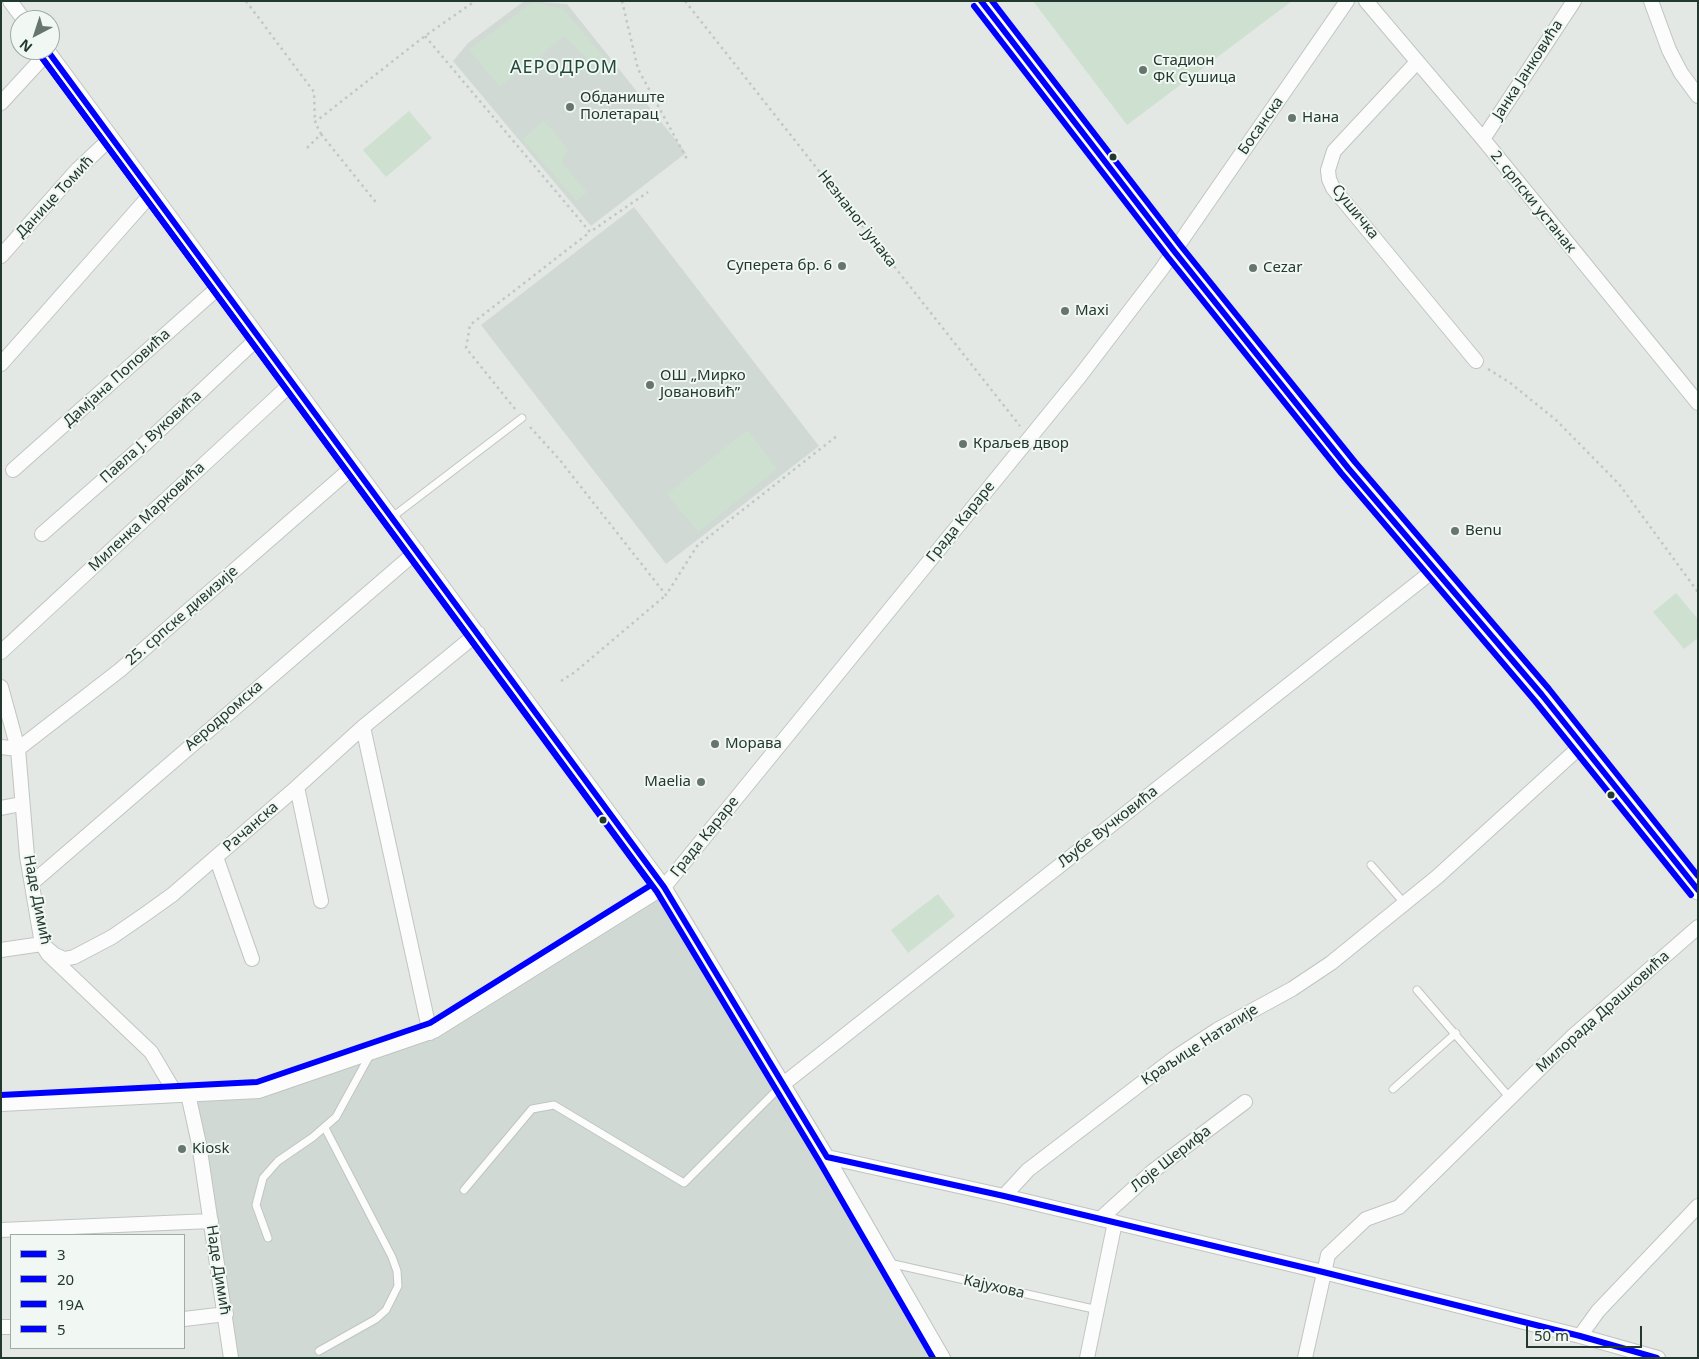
<!DOCTYPE html>
<meta charset="utf-8">
<style>
body{margin:0}
#map{position:relative;width:1699px;height:1359px;overflow:hidden;background:#e3e8e5;font-family:"Noto Sans",sans-serif}
canvas{display:block}
.frame{position:absolute;inset:0;border:2px solid #233930;pointer-events:none}
.legend{position:absolute;left:10px;top:1234px;width:175px;height:115px;box-sizing:border-box;background:#f1f7f3;border:1px solid #9faba5;margin:0;padding:6px 9px;list-style:none;font-size:15px;color:#233930}
.legend li{display:flex;align-items:center;gap:10px;height:25px}
.legend b{width:25px;border:1px solid #9faba5}
.north{position:absolute;left:10px;top:10px;width:50px;height:50px;box-sizing:border-box;background:#f1f7f3;border:1px solid #9faba5;border-radius:50%;rotate:220deg;font-size:14px;font-weight:700;line-height:20px;text-align:center;color:#233930}
.north::after{content:'';display:block;margin:auto;width:18px;height:22px;background:#66766f;clip-path:polygon(50% 0,100% 100%,50% 72%,0 100%)}
.scale{position:absolute;left:1526px;top:1326px;width:116px;height:22px;box-sizing:border-box;border:2px solid #233930;border-top:0;padding-left:6px;font-size:15px;line-height:18px;white-space:nowrap;color:#233930;-webkit-text-stroke:4px #f1f7f3;paint-order:stroke}
</style>
<div id="map">
<canvas width="1699" height="1359"></canvas>
<div class="frame"></div>
<ul class="legend">
<li><b style="height:6px;background:#00f"></b>3</li>
<li><b style="height:6px;background:#00f"></b>20</li>
<li><b style="height:6px;background:#00f"></b>19А</li>
<li><b style="height:6px;background:#00f"></b>5</li>
</ul>
<div class="north">N</div>
<div class="scale">50 m</div>
</div>
<script>
const c = document.querySelector('canvas').getContext('2d');
c.lineJoin = 'round';
function fill(path, color) { c.fillStyle = color; c.fill(path, 'evenodd'); }
const poly = rows => new Path2D(rows.map(r => 'M' + r).join(''));
function stroke(path, color, width, dash) { c.strokeStyle = color; c.lineWidth = width; c.lineCap = dash ? 'butt' : 'round'; c.setLineDash(dash || []); c.stroke(path); }
function label(font, color, halo, rows, align = 'center') {
  c.font = font + ' "Noto Sans",sans-serif'; c.lineWidth = 4; c.setLineDash([]); c.textBaseline = 'middle'; c.strokeStyle = halo; c.fillStyle = color; for (const [text, x, y, turn = 0] of rows) {
    c.save(); c.translate(x, y); c.rotate((+turn || 0) * Math.PI / 180); c.textAlign = isNaN(turn) ? turn : align; if (halo) c.strokeText(text, 0, 0); c.fillText(text, 0, 0); c.restore();
  }
}
fill(poly([
 [524,1,567,4,686,153,591,226,453,61,468,43],
 [634,207,819,446,666,564,481,325],
 [664,887,943,1358,231,1358,188,1094,259,1091,434,1031]
]), '#d1d9d4');
fill(poly([
 [1033,1,1292,1,1127,125],
 [533,2,563,9,608,62,600,71,564,36,500,87,469,50],
 [409,111,432,138,386,177,363,150],
 [544,121,569,150,561,162,587,192,577,201,522,139],
 [747,430,777,469,698,532,667,494],
 [1676,593,1698,619,1698,638,1684,649,1653,612],
 [938,894,955,916,908,953,891,930]
]), '#cee0d0');
const lane = poly([
 [391,518,522,418],
 [1371,865,1405,904],
 [1417,990,1510,1098],
 [1393,1089,1456,1033],
 [464,1190,532,1109,554,1105,684,1183,782,1085],
 [268,1238,256,1205,263,1178,278,1161,313,1137,336,1117,371,1053],
 [889,1263,1098,1310],
 [319,1351,376,1319,386,1310,398,1286,397,1271,392,1257,325,1128]
]);
const street = poly([
 [10,1,24,20],
 [1366,1,1483,139,1698,403],
 [1651,1,1669,50,1681,73,1698,96],
 [47,50,664,887,827,1157,943,1358],
 [1417,62,1334,151,1328,170,1329,179,1333,188,1476,361],
 [1,103,48,52],
 [1483,139,1574,1],
 [1,256,78,169,111,138],
 [1,364,152,193],
 [13,470,220,286],
 [42,534,148,441,258,338],
 [1,652,292,383],
 [1,687,18,749,27,856,42,944,48,954,151,1052,176,1094],
 [363,727,430,1033],
 [1,747,18,749,120,670,354,466],
 [297,787,321,901],
 [1,808,21,804],
 [216,857,252,959],
 [32,883,417,551],
 [1,950,42,944,55,955,64,959,74,957,112,937,144,915,172,895,297,787,363,727,478,633],
 [782,1085,1434,570],
 [188,1094,199,1144,231,1358],
 [1,1104,259,1091,434,1031,664,887,1080,376,1161,270,1347,1],
 [827,1157,1004,1196,1323,1272,1580,1336,1658,1358],
 [1004,1196,1028,1170,1173,1059,1217,1030,1292,989,1331,963,1437,877,1582,745],
 [1100,1219,1153,1171,1245,1102],
 [1,1230,211,1221],
 [184,1319,226,1314],
 [1,1327,11,1327],
 [1580,1336,1598,1311,1698,1206],
 [1087,1358,1115,1222],
 [1305,1358,1328,1255,1366,1219,1399,1207,1573,1036,1698,927]
]);
const secondary = poly([
 [981,1,1174,251,1348,468,1542,695,1698,890]
]);
stroke(lane, '#c0c5c2', 9);
stroke(street, '#c0c5c2', 16);
stroke(secondary, '#c0c6c2', 21);
stroke(poly([
 [246,1,314,92,315,122],
 [622,1,638,69,688,161],
 [685,1,1020,426],
 [425,36,590,232,648,192],
 [321,134,378,205],
 [307,148,321,134,315,122,425,36,475,1],
 [1488,369,1509,382,1556,420,1619,484,1698,592],
 [515,409,466,348,470,325,590,232],
 [530,427,559,459,666,595,697,546,838,435],
 [561,681,575,672,666,595]
]), '#c0c8c4', 2.5, [2.5, 4]);
stroke(lane, '#fbfcfb', 7);
stroke(street, '#fbfcfb', 14);
stroke(secondary, '#fbfcfb', 19);
stroke(poly([
 [981,1,1174,251,1348,468,1542,695,1698,890],
 [47,50,664,887,827,1157,1004,1196,1323,1272,1580,1336,1657,1358]
]), '#00f', 6);
stroke(poly([
 [40,55,657,892,819,1161,933,1358]
]), '#00f', 6);
stroke(poly([
 [992,1,1181,246,1355,462,1549,689,1698,876],
 [1,1095,257,1082,430,1023,651,885,40,55]
]), '#00f', 6);
stroke(poly([
 [974,6,1167,256,1341,473,1535,701,1691,895]
]), '#00f', 6);
for (const [x, y, r, color] of [
 [1143,70,5,"#66766f"],
 [570,107,5,"#66766f"],
 [1292,118,5,"#66766f"],
 [1113,157,4.5,"#233930"],
 [842,266,5,"#66766f"],
 [1253,268,5,"#66766f"],
 [1065,311,5,"#66766f"],
 [650,385,5,"#66766f"],
 [963,444,5,"#66766f"],
 [1455,531,5,"#66766f"],
 [715,744,5,"#66766f"],
 [701,782,5,"#66766f"],
 [1611,795,4.5,"#233930"],
 [603,820,4.5,"#233930"],
 [182,1149,5,"#66766f"]
]) { const dot = new Path2D(); dot.arc(x, y, r, 0, 2 * Math.PI); c.fillStyle = color; c.fill(dot); stroke(dot, '#f1f7f3', 2); }
label('15px', '#233930', '#f1f7f3', [
 ["Стадион",1153,61],
 ["ФК Сушица",1153,78],
 ["Обданиште",580,98],
 ["Полетарац",580,115],
 ["Нана",1302,118],
 ["Суперета бр. 6",832,266,"right"],
 ["Cezar",1263,268],
 ["Maxi",1075,311],
 ["ОШ „Мирко",660,376],
 ["Јовановић”",660,393],
 ["Краљев двор",973,444],
 ["Benu",1465,531],
 ["Морава",725,744],
 ["Maelia",691,782,"right"],
 ["Kiosk",192,1149]
], 'left');
label('15px', '#233930', '#f1f7f3', [
 ["Јанка Јанковића",1528,70,-57],
 ["Босанска",1261,126,-55],
 ["Данице Томић",55,197,-47],
 ["2. српски устанак",1533,202,51],
 ["Сушичка",1355,212,51],
 ["Незнаног јунака",857,219,52],
 ["Дамјана Поповића",117,378,-42],
 ["Павла Ј. Вуковића",151,437,-42],
 ["Миленка Марковића",147,517,-43],
 ["Града Караре",961,522,-51],
 ["25. српске дивизије",182,616,-41],
 ["Аеродромска",224,716,-41],
 ["Рачанска",251,827,-41],
 ["Љубе Вучковића",1108,827,-38],
 ["Града Караре",705,837,-51],
 ["Наде Димић",37,900,79],
 ["Милорада Драшковића",1603,1012,-42],
 ["Краљице Наталије",1200,1045,-33],
 ["Лоје Шерифа",1171,1159,-38],
 ["Наде Димић",218,1270,81],
 ["Кајухова",994,1287,13]
]);
c.letterSpacing = '1px';
label('18px', '#214939', '#f1f7f3', [
 ["АЕРОДРОМ",564,68]
]);
c.letterSpacing = '0px';
</script>
